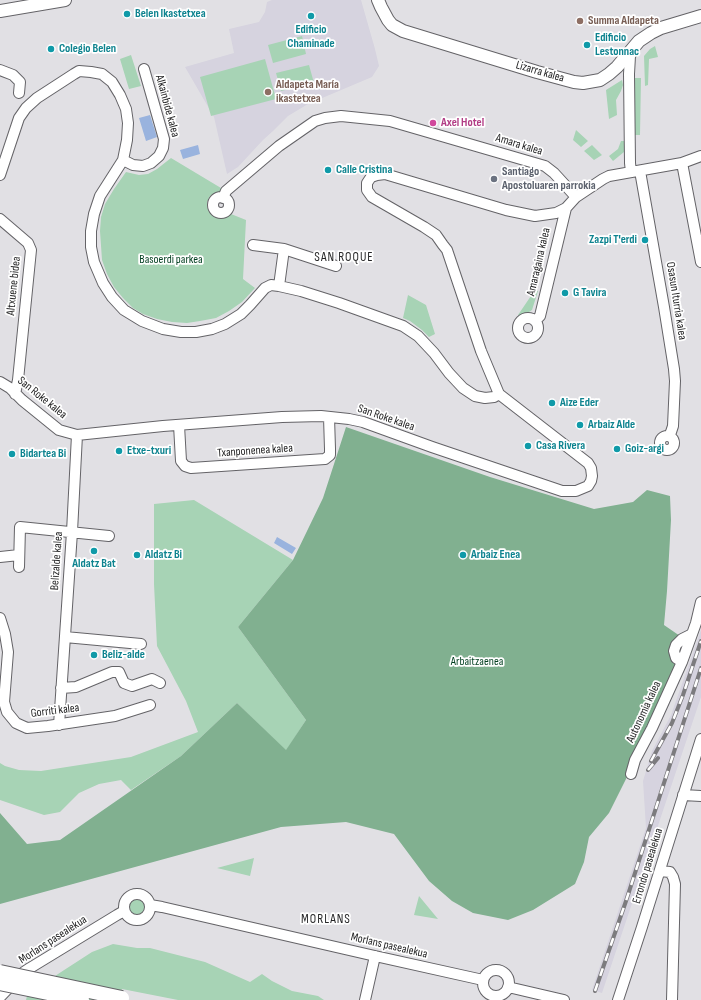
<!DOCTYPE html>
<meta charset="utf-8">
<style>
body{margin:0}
canvas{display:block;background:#e1e0e4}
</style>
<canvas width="701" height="1000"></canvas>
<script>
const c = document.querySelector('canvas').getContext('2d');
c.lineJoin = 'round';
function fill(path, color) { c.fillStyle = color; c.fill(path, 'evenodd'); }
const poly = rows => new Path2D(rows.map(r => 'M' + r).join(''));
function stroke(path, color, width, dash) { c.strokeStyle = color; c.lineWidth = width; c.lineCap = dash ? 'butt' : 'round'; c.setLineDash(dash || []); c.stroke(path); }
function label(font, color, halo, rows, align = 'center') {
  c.font = font + ' "Sofia Sans Condensed",sans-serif'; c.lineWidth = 3.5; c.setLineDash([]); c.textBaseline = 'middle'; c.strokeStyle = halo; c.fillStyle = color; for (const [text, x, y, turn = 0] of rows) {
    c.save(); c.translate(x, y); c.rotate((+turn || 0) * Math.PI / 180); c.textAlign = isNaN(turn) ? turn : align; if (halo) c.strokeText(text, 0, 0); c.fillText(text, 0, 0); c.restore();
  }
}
fill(poly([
 [272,0,361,0,375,49,379,66,372,77,308,104,288,116,273,131,263,140,238,167,227,174,214,117,185,67,234,53,229,29,259,22,265,12,267,2],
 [701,630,701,697,602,993,592,990,646,828,643,781,652,751,671,715]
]), '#d6d3df');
fill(poly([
 [302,36,306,54,273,63,268,45],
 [655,46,658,57,649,59,648,85,645,86,644,56,650,49],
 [131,55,141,86,129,89,120,59],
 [265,59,276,99,211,116,200,77],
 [309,65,314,83,281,91,276,73],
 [633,78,641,78,640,135,633,135],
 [622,80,623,85,621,91,616,100,617,115,609,119,606,90],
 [576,130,588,141,581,147,573,140],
 [621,141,627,141,627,148,624,152,613,161,609,156,618,149],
 [592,145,602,155,594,160,584,151],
 [171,158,226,191,210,196,207,202,207,207,210,213,215,217,220,218,231,214,246,220,243,279,255,288,242,302,229,311,216,318,200,321,187,323,172,322,157,319,143,314,133,308,123,298,114,287,107,274,102,260,100,231,101,217,105,204,114,189,126,172,139,175,148,174,157,169],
 [535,290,538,291,532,310,520,318,518,315],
 [408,295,426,305,435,334,429,337,422,330,410,321,403,318],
 [194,500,293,560,238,627,306,720,286,751,237,703,181,756,131,790,121,780,99,784,79,793,60,812,44,815,0,800,0,763,5,766,19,770,41,771,131,757,198,732,186,701,157,646,154,584,154,504],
 [254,858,250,876,217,868],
 [419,896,438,919,414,915],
 '129 907a8 8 0 1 1 16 0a8 8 0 1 1-16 0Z',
 [113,944,137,948,150,948,205,962,250,982,262,974,272,981,292,991,318,996,324,1000,178,1000,122,989,120,1000,26,1000,27,996,58,974,92,952]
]), '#a7d3b5');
fill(poly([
 [346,427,490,477,594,509,633,502,647,490,670,496,671,520,667,591,664,625,680,636,672,659,676,665,650,725,635,751,626,779,609,813,589,837,584,862,575,884,533,910,508,920,473,913,452,901,429,881,394,834,346,822,281,827,0,904,0,813,27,844,60,840,181,756,237,703,286,750,306,720,238,627,293,560,323,498]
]), '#81b090');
fill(poly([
 [150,115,157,137,146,141,139,118],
 [198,145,200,154,183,159,180,150],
 [277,537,296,548,292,554,274,543]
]), '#99b3de');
const minor = poly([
 [0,70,13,75,20,82,19,93],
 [123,160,133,165,143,166,151,163,159,156,163,148,164,139,144,69],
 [682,163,701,262],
 [640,171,664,307,674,369,675,381,673,426,671,432,669,436],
 [631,172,630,163,629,74,630,56,634,49],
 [0,175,19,118,26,108,37,98,74,74,79,71,91,72,102,74,112,82,120,95,126,109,128,123,127,140,123,160,100,196,94,214,91,231,91,247,94,262,103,283,112,297,124,310,142,321,163,329,181,332,196,332,212,329,225,324,241,314,250,305,265,288,271,285,279,286,301,291,339,303,403,326,418,336,434,353,449,373,463,388,475,396,485,398,494,397,499,394],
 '213 205a8 8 0 1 1 16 0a8 8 0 1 1-16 0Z',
 [223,198,226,191,279,146,315,121,325,118,341,116,390,121,538,164,545,166,554,173,576,197],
 [0,219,28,243,31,250,18,380,15,394],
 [253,245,284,249,336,266],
 [279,286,284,249],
 '518 328a10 10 0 1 1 20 0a10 10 0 1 1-20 0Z',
 [535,321,540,316,566,208],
 [0,382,10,388,22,400,59,430,77,435,163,426,282,417,321,416,349,419,363,422,432,447,562,491,576,491,588,486,591,481,592,476,591,468,588,463,499,394,481,351,447,250,443,245,436,235,424,227,372,197,367,190,367,183,371,177,377,175,385,174,506,210,535,216,556,213,566,208,576,197,603,179,609,176,682,163,701,156],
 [179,425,181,461,185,466,191,468,325,459,330,455,330,449,329,417],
 '660 443a7 7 0 1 1 14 0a7 7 0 1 1-14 0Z',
 [0,557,19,555],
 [19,567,20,527,109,536],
 [0,618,5,634,8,652,4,702,7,712,16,723,27,728,48,726,115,716,150,705],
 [65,637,141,644],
 [682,662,676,658,674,651,676,645,682,639,692,634],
 [61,688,76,687,112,672,119,672,124,683,132,686,152,679,160,683],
 [59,725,72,532,77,435],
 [631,774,635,760,652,728,682,662,696,623,701,602],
 [683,795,701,796],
 [660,871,670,872,673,877,675,884,672,1000],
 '124 907a13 13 0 1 1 26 0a13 13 0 1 1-26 0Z',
 [150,905,162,907,375,956,483,980],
 '483 983a13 13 0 1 1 26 0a13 13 0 1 1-26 0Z',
 [508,987,564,1000],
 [0,997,24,972,30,968,117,915,124,911],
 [365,1000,375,956],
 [618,1000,642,927,701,739]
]);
const tertiary = poly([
 [378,0,381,7,388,20,392,25,403,31,537,72,574,82,583,83,600,80,609,74,617,67,639,41,651,33,661,28,701,16],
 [0,11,65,0]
]);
stroke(minor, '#646367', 12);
stroke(tertiary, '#646367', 14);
stroke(minor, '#fff', 10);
stroke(tertiary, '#fff', 12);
const rail = poly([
 [651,761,672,723,683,695,701,641],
 [648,770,658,758],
 [595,991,626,901,701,668]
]);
stroke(rail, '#7c7b7e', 4);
stroke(rail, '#fff', 2.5, [8]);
const secondaryBridge = poly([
 [0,972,122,998],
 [0,983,82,1000]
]);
stroke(secondaryBridge, '#646367', 16, []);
stroke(secondaryBridge, '#fff', 14);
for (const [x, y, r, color] of [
 [127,14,4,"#0f9aa8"],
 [311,16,4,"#0f9aa8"],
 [580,21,4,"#8d6e63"],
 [587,45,4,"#0f9aa8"],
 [51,49,4,"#0f9aa8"],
 [268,92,4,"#8d6e63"],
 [433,123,4,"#d1479c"],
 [328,170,4,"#0f9aa8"],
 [494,179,4,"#6b7280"],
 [645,240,4,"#0f9aa8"],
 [565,293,4,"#0f9aa8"],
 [552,403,4,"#0f9aa8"],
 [580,425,4,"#0f9aa8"],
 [528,446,4,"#0f9aa8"],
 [617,449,4,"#0f9aa8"],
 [119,451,4,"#0f9aa8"],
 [12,454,4,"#0f9aa8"],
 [94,551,4,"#0f9aa8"],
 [137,555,4,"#0f9aa8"],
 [463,555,4,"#0f9aa8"],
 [94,655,4,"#0f9aa8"]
]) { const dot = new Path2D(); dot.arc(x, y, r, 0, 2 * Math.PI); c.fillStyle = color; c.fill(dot); stroke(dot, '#fff', 1.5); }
label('bold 12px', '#0d838f', '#fff', [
 ["Belen Ikastetxea",135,14],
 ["Edificio",311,30,"center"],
 ["Chaminade",311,44,"center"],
 ["Edificio",595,38],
 ["Lestonnac",595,52],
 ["Colegio Belen",59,49],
 ["Calle Cristina",336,170],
 ["Zazpi T'erdi",637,240,"right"],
 ["G Tavira",573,293],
 ["Aize Eder",560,403],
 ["Arbaiz Alde",588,425],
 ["Casa Rivera",536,446],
 ["Goiz-argi",625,449],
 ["Etxe-txuri",127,451],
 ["Bidartea Bi",20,454],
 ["Aldatz Bi",145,555],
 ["Arbaiz Enea",471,555],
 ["Aldatz Bat",94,564,"center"],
 ["Beliz-alde",102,655]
], 'left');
label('bold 12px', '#785e54', '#fff', [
 ["Summa Aldapeta",588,21],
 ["Aldapeta María",276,85],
 ["ikastetxea",276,99]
], 'left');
label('12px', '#252526', '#fff', [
 ["Lizarra kalea",540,72,16],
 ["Alkainbide kalea",167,106,75],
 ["Amara kalea",519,145,17],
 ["Amaragaina kalea",539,262,-77],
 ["Altxuene bidea",14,286,-84],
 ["Osasun Iturria kalea",676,301,81],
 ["San Roke kalea",42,398,39],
 ["San Roke kalea",386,418,19],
 ["Txanponenea kalea",255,451,-4],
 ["Belizalde kalea",57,561,-86],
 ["Gorriti kalea",55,711,-7],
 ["Autonomia kalea",644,712,-65],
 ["Errondo pasealekua",648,866,-73],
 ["Morlans pasealekua",53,940,-33],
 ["Morlans pasealekua",389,946,13]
]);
label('bold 12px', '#b23c85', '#fff', [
 ["Axel Hotel",441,123]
], 'left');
label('bold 12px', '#5b616d', '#fff', [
 ["Santiago",502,172],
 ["Apostoluaren parrokia",502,186]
], 'left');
label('12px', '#013e1f', '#fff', [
 ["Basoerdi parkea",171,260],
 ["Arbaitzaenea",477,662]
]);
c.letterSpacing = '1px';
label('13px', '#252526', '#fff', [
 ["SAN ROQUE",344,258],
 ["MORLANS",326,920]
]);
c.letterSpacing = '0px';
</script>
